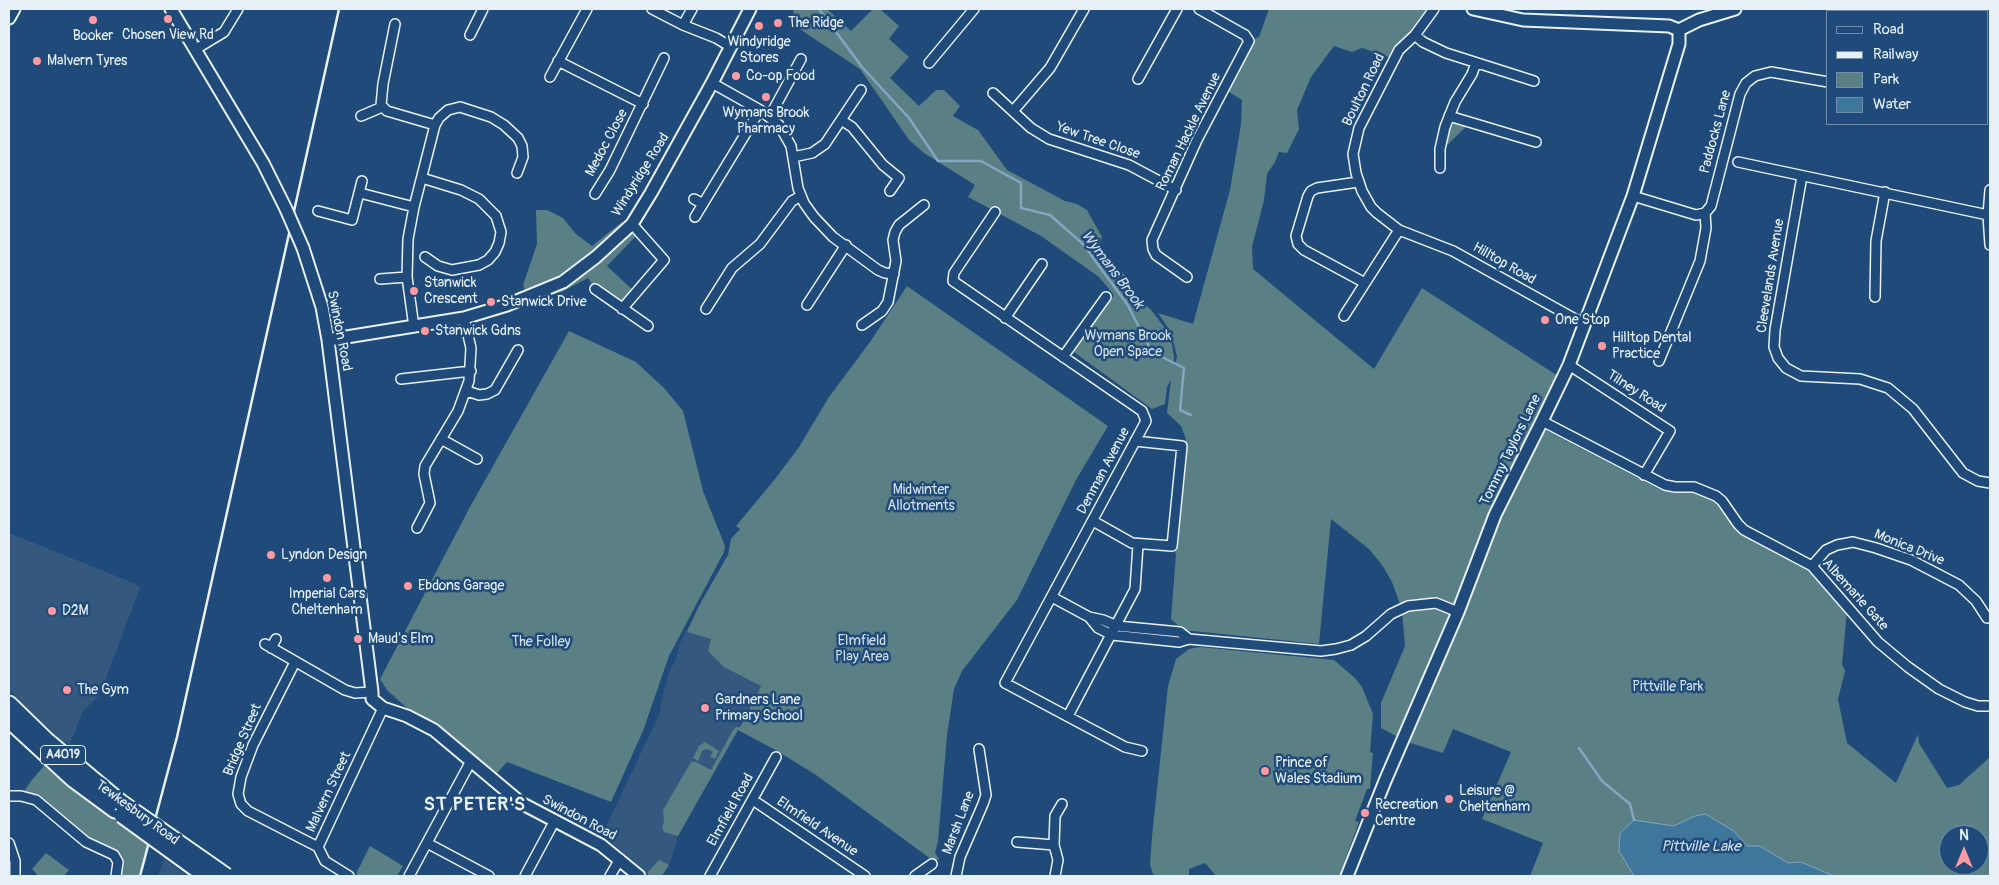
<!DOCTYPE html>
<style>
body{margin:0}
#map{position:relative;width:1999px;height:885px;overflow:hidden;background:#1f4a7a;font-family:Pangolin,sans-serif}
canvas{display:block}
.frame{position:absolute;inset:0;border:10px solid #e8f1f8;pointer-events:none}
.legend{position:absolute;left:1826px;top:10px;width:162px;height:115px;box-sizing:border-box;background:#1f4a7a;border:1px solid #6f8dac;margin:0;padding:6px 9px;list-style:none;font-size:15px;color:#e8f1f8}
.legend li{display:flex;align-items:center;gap:10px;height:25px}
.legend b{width:25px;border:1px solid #6f8dac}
.north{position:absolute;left:1939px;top:825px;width:50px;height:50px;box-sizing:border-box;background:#1f4a7a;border:1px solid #6f8dac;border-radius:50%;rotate:0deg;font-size:14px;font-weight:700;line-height:20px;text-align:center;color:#e8f1f8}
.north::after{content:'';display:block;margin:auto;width:18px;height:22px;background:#ff9aa2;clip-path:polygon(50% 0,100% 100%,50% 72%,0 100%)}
</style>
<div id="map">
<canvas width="1999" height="885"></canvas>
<div class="frame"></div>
<ul class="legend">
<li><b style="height:6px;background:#1f4a7a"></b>Road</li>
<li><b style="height:6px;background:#e8f1f8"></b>Railway</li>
<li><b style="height:14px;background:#5a7f84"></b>Park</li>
<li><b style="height:14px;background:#3f769b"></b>Water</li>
</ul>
<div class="north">N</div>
</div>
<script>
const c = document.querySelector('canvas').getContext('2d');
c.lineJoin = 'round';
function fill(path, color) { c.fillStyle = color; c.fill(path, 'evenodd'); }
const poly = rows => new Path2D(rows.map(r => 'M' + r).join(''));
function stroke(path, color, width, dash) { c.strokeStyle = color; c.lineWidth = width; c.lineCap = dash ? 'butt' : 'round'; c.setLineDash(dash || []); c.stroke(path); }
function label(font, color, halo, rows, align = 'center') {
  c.font = font + ' Pangolin,sans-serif'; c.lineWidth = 5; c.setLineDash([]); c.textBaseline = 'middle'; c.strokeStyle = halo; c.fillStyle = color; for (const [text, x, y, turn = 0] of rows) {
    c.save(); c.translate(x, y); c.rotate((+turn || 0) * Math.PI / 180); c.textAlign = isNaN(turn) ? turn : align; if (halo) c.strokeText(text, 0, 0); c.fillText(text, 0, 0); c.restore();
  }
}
fill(poly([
 [9,533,136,584,140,588,99,696,83,711,70,744,56,739,9,690],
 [731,544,761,686,678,836,671,861,662,876,650,876,605,837,604,831,661,710,660,706,669,673,678,654,679,645,700,604,728,555],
 [164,859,188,876,158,876]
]), '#34587e');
fill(poly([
 [793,9,827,9,851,31,873,9,880,9,899,26,889,39,909,57,890,78,919,106,936,90,944,90,960,106,953,116,978,130,1007,170,1065,201,1077,204,1087,210,1102,237,1099,246,1130,281,1127,287,1152,311,1167,331,1172,344,1174,357,1174,367,1177,357,1174,344,1166,325,1158,313,1193,324,1230,190,1241,124,1242,100,1224,89,1249,41,1259,37,1269,9,1434,9,1395,59,1362,48,1352,52,1334,46,1311,77,1297,110,1299,129,1287,153,1279,152,1275,162,1267,174,1264,200,1252,247,1253,269,1374,369,1422,288,1558,376,1536,425,1659,489,1673,493,1690,492,1703,495,1716,503,1737,531,1807,569,1847,611,1842,664,1845,671,1838,699,1847,743,1896,783,1918,734,1919,743,1947,788,1959,785,1990,757,1990,876,1530,876,1543,843,1482,819,1511,752,1453,729,1443,753,1407,742,1381,728,1381,703,1405,646,1402,610,1392,582,1382,565,1369,549,1331,519,1319,644,1183,630,1171,619,1176,554,1172,546,1182,446,1186,439,1181,426,1167,413,1171,380,1167,387,1165,404,1152,409,1074,352,1114,295,1099,277,1041,236,968,197,975,185,924,153,909,140,860,69,795,26],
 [1949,835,1979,835,1979,865,1949,865],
 [1456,122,1468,125,1445,147,1443,145,1448,128],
 [536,210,547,210,563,218,576,234,592,246,622,222,632,224,640,232,607,266,636,293,622,309,595,289,588,278,558,294,536,294,528,298,523,285,537,244],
 [907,286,1108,426,1076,480,1017,600,962,671,954,689,947,735,938,841,935,853,939,859,935,862,816,775,779,752,738,730,678,836,664,832,662,827,664,822,663,810,691,762,696,762,711,770,733,730,736,727,740,727,761,686,724,667,708,651,711,639,687,632,700,604,728,555,731,539,740,529,736,526,775,479,799,447,829,397,870,342],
 [569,331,636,362,664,388,683,411,703,491,725,546,724,552,669,656,643,731,611,802,507,762,496,774,437,725,409,710,387,690,380,679,471,505],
 [1200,647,1334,660,1356,679,1362,687,1373,714,1370,752,1373,753,1370,789,1367,789,1355,821,1359,822,1339,876,1216,876,1205,863,1189,869,1189,876,1155,876,1153,874,1150,865,1152,836,1168,686,1176,659,1189,649],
 [705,742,719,751,715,759,710,757,713,752,707,749,702,751,698,761,693,758,699,746],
 [50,759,149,843,140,876,116,876,118,862,36,800,21,796,31,781],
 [370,846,403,866,397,876,360,876,356,874],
 [46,853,69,870,64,876,38,876,32,869],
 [659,860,669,865,662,876,650,876,647,873]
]), '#5a7f84');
const water = poly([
 [1705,814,1734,831,1747,846,1760,846,1788,863,1801,862,1834,876,1634,876,1619,851,1620,833,1634,820,1674,826,1695,816,1705,814]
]);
fill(water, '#3f769b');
stroke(water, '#83a7c0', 1);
stroke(poly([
 [819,9,862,67,909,118,938,161,981,161,1021,183,1021,208,1050,215,1083,244,1127,304,1152,352,1184,368,1180,410,1191,415],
 [1579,748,1602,781,1630,804,1634,820]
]), '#83a7c0', 2.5);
const minor = poly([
 [652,9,683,25,716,38,731,47],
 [1434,9,1415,35,1399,50,1359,128,1353,154,1356,173,1362,191,1371,207,1377,213,1399,230,1453,251,1584,324],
 [1857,11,1857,9],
 [395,24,383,84,381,105,387,111,435,125],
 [683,25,692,9],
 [470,35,483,9],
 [1415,35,1423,42,1446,53,1534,81],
 [196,49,224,32,238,9],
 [558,61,643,104],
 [929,63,974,9],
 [550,77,587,9],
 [1138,79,1177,9],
 [712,83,760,110,779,125,791,146,798,188,804,203,814,217,833,237,878,270,885,273,894,274],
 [993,93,1031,128,1049,139,1129,165,1176,190],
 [1014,110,1050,68,1084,9],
 [361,116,382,107],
 [770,116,801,59],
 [1449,116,1536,142],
 [841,120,852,127,883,165,899,178,890,191],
 [793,157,812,153,825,144,861,90],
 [1738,162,1988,215],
 [1440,168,1440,149,1445,127,1455,102,1472,74,1476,63],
 [1802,176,1775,330,1774,347,1778,358,1786,368,1801,376,1860,379,1888,388,1913,409,1963,473,1978,481,1990,483],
 [422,178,461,190,479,199,496,216,501,232,499,243,495,252,488,260,479,265,452,270,438,266,425,257],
 [1358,182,1317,188,1311,191,1308,196,1296,236,1298,244,1304,250,1365,283],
 [1990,190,1988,215,1990,245],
 [360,193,414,207],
 [595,194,610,170,664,58],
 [1633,196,1696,215,1705,213,1711,206,1740,94,1746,83,1755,76,1771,72,1828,82],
 [694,199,703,204],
 [318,211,352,220,362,181],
 [995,212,954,273,953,281,1142,411,1146,421,1005,683,1125,747,1142,751],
 [695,217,760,110],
 [1187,277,1156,255,1153,249,1152,240,1197,140,1249,41,1245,35,1199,9],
 [380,279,407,277],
 [595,289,648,326],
 [1875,297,1876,241,1885,192],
 [807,305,846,245],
 [622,309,664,260,632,224],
 [706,309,732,268,760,244,792,201,801,196],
 [1344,316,1399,230],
 [1005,318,1042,264],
 [862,325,882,311,888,302,896,261,893,240,895,232,899,225,924,205],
 [414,327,407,277,408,239,414,207,435,125,439,118,448,110,460,107,491,117,504,125,518,138,522,146,523,157,517,173],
 [1063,357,1106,297],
 [1659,361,1700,261,1706,228,1705,213],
 [1569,365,1670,431,1644,475],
 [401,379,471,371],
 [467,391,479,395,487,394,495,390,518,350],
 [1542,421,1665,485,1675,487,1694,487,1716,496,1722,501,1738,524,1744,530,1812,566,1878,642,1908,667,1939,689,1965,702,1978,706,1990,706],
 [441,439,477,459],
 [1093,521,1132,543,1172,546,1182,446,1135,441],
 [417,528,430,503,424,474,425,466,458,411,469,381,471,348,464,318],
 [1812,566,1826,550,1837,545,1853,542,1876,548,1911,560,1959,585,1976,601,1987,618],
 [1052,597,1089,617,1103,620,1117,626,1180,632,1189,639],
 [1089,617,1098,628,1112,635,1179,642,1189,639,1321,651,1336,649,1351,645,1366,636,1391,614,1408,606,1436,603,1458,612],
 [265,644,345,690,355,693,372,692],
 [271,648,276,639],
 [295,662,253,745,241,777,238,794,241,804,248,811,318,847],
 [1068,716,1135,589,1138,545],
 [9,796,21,796,36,800,86,842,114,855,118,862,116,876],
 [753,800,865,876],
 [1017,842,1054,845],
 [9,843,15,861,15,876],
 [427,843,489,876],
 [349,876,325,861,318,847,383,708],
 [409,876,471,761],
 [525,876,554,822],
 [610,876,620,859],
 [710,876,776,757],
 [915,876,932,864],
 [956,876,960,857,983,804,986,795,979,749],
 [1055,876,1058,860,1054,845,1055,816,1062,804]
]);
const tertiary = poly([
 [171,9,263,163,286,209],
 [1473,9,1523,20,1669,26,1679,30],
 [9,18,14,9],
 [1679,30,1699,20,1735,9],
 [303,248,322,307,328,340,372,692,372,699,383,708,407,716,434,730,521,803,601,845,639,876],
 [328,340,464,318,507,305,563,282,596,257,632,224,651,193,712,83,750,9],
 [1347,876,1385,781,1458,612,1495,515,1542,421,1569,365,1633,196,1679,44,1679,30]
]);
const trunk = poly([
 [9,704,46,740,120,802],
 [9,720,73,779,115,810]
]);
stroke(minor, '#e8f1f8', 12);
stroke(tertiary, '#e8f1f8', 15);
stroke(trunk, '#e8f1f8', 19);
stroke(minor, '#1f4a7a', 9);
stroke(tertiary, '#1f4a7a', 11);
stroke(trunk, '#1f4a7a', 15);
stroke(poly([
 [140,876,177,737,339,9]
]), '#e8f1f8', 2.5);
const tertiaryBridge = poly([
 [286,209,303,248]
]);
const trunkBridge = poly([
 [120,802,226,876],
 [122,815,206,876]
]);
stroke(tertiaryBridge, '#e8f1f8', 15, []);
stroke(trunkBridge, '#e8f1f8', 19, []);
stroke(tertiaryBridge, '#1f4a7a', 11);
stroke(trunkBridge, '#1f4a7a', 15);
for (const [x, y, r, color] of [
 [168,19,5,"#ff9aa2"],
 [93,20,5,"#ff9aa2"],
 [778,23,5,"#ff9aa2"],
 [759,26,5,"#ff9aa2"],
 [37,61,5,"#ff9aa2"],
 [736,76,5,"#ff9aa2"],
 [766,97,5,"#ff9aa2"],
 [414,291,5,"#ff9aa2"],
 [491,302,5,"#ff9aa2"],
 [1545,320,5,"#ff9aa2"],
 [425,331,5,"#ff9aa2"],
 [1602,346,5,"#ff9aa2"],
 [271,555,5,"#ff9aa2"],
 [327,578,5,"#ff9aa2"],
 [408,586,5,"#ff9aa2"],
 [52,611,5,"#ff9aa2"],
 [358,639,5,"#ff9aa2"],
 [67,690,5,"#ff9aa2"],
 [705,708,5,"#ff9aa2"],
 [1265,771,5,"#ff9aa2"],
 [1449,799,5,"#ff9aa2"],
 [1365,813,5,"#ff9aa2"]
]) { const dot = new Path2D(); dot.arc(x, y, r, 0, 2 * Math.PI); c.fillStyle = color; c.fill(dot); stroke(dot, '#1f4a7a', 2); }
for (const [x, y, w] of [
 [63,755,45]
]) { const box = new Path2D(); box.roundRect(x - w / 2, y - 9.5, w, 19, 4); c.fillStyle = '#1f4a7a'; c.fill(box); stroke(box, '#e8f1f8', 1); }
label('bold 12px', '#e8f1f8', null, [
 ["A4019",63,755]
]);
label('14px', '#e8f1f8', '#1f4a7a', [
 ["The Ridge",788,23],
 ["Chosen View Rd",168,35,"center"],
 ["Booker",93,36,"center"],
 ["Windyridge",759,42,"center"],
 ["Stores",759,58,"center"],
 ["Malvern Tyres",47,61],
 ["Co-op Food",746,76],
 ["Wymans Brook",766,113,"center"],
 ["Pharmacy",766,129,"center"],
 ["Stanwick",424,283],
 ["Crescent",424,299],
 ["Stanwick Drive",501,302],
 ["One Stop",1555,320],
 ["Stanwick Gdns",435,331],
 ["Hilltop Dental",1612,338],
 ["Practice",1612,354],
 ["Lyndon Design",281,555],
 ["Ebdons Garage",418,586],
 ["Imperial Cars",327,594,"center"],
 ["Cheltenham",327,610,"center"],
 ["D2M",62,611],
 ["Maud's Elm",368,639],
 ["The Gym",77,690],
 ["Gardners Lane",715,700],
 ["Primary School",715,716],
 ["Prince of",1275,763],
 ["Wales Stadium",1275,779],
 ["Leisure @",1459,791],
 ["Cheltenham",1459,807],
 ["Recreation",1375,805],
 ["Centre",1375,821]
], 'left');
label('14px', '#e8f1f8', '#1f4a7a', [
 ["Boulton Road",1364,90,-64],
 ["Roman Hackle Avenue",1189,132,-64],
 ["Paddocks Lane",1716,132,-75],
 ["Yew Tree Close",1098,141,19],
 ["Medoc Close",607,143,-62],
 ["Windyridge Road",641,175,-58],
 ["Hilltop Road",1504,264,30],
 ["Cleevelands Avenue",1771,276,-81],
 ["Swindon Road",339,331,79],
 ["Tilney Road",1636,392,33],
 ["Tommy Taylors Lane",1511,450,-64],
 ["Denman Avenue",1104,471,-62],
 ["Monica Drive",1909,548,22],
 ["Albemarle Gate",1855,595,48],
 ["Bridge Street",243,740,-67],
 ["Malvern Street",329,792,-65],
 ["Elmfield Road",731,810,-61],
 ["Tewkesbury Road",137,813,36],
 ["Swindon Road",579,818,28],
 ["Marsh Lane",959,823,-69],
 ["Elmfield Avenue",817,827,34]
]);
label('14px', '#d3e0e7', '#1f4a7a', [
 ["Wymans Brook",1128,336],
 ["Open Space",1128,352],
 ["Midwinter",921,490],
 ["Allotments",921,506],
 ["Elmfield",862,641],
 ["Play Area",862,657],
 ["The Folley",541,642],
 ["Pittville Park",1668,687]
]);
label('italic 15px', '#cfdfea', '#1f4a7a', [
 ["Wymans Brook",1112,270,53],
 ["Pittville Lake",1701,847]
]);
c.letterSpacing = '1px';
label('bold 19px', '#e8f1f8', '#1f4a7a', [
 ["ST PETER'S",475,805]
]);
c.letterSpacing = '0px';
</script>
